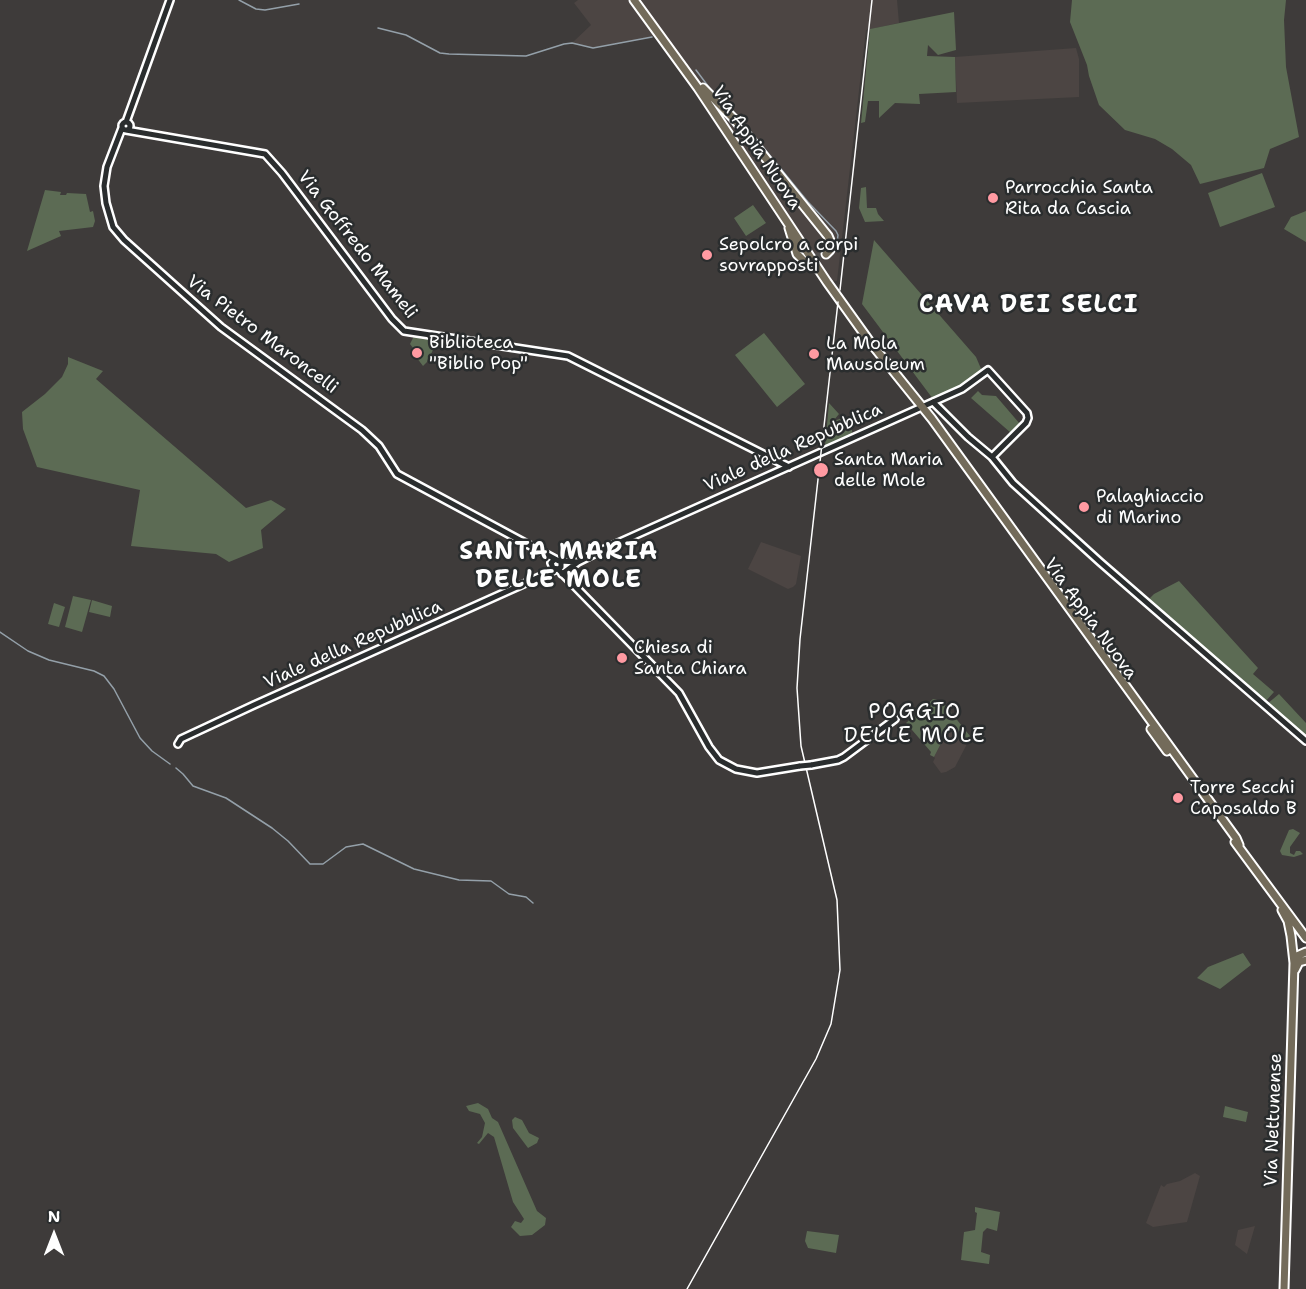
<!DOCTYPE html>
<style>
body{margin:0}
#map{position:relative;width:1306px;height:1289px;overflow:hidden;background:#3e3b3a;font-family:"Shantell Sans",sans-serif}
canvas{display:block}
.north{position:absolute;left:24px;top:1205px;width:60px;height:60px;-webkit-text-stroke:4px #2a2d2e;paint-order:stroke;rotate:0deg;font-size:16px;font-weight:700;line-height:24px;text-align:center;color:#fff}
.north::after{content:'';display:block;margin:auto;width:21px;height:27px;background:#fff;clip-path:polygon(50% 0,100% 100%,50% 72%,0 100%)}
</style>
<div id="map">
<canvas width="1306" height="1289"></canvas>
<div class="north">N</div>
</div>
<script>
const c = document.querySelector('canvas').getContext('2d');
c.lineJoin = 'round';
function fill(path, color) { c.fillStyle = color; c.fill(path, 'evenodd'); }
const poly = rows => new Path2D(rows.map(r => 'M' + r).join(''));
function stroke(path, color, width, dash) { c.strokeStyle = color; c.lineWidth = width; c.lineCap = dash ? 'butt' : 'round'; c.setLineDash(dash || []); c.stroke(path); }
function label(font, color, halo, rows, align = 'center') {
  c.font = font + ' "Shantell Sans",sans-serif'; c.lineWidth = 5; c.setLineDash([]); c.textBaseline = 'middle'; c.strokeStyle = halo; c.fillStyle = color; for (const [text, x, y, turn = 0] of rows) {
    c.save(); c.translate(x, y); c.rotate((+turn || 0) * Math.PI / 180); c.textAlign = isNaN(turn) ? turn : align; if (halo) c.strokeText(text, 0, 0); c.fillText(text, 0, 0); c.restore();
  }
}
fill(poly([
 [578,0,897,0,899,23,866,30,837,281,827,282,660,35,593,48,572,43,591,25,574,3],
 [1076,48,1079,59,1079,97,957,103,955,57],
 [761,542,801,556,796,584,793,587,788,589,748,569],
 [949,728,968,742,955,767,946,772,941,773,933,762,935,758,934,757],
 [1195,1173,1200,1176,1187,1222,1153,1227,1146,1223,1161,1185,1164,1187,1167,1184,1180,1181],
 [1255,1226,1247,1254,1235,1245,1238,1230]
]), '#4c4543');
fill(poly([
 [1072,0,1286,0,1284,20,1286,67,1299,137,1270,149,1264,168,1200,184,1191,165,1172,149,1155,139,1125,130,1099,105,1089,76,1087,65,1070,22],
 [954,12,956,50,938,55,928,45,927,56,955,57,956,92,919,94,920,104,895,103,879,118,879,101,868,101,865,122,861,123,870,29],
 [1262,173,1275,207,1220,227,1208,193],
 [866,187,867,208,876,208,878,214,884,221,865,222,859,208,861,188],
 [45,190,61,192,60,195,66,195,67,193,86,194,90,212,93,211,95,221,93,227,59,231,61,236,27,251],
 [753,205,766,223,746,236,734,218],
 [1306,211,1306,242,1284,229,1291,217],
 [874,240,976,357,982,371,970,381,933,399,862,304],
 [764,333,805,384,777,407,735,355],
 [414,336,435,339,436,341,435,345,432,344,430,349,433,350,427,362,423,366,414,354,416,352,410,344],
 [68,357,103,371,96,379,246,508,271,500,286,509,261,530,263,548,229,562,216,554,131,546,140,490,37,467,23,429,22,412,45,394,62,377,68,364],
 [978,391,982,395,996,396,1020,424,1011,433,971,398],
 [829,403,839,414,834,420,834,421,842,418,852,430,852,434,825,446],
 [1179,581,1258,668,1253,674,1274,692,1265,702,1151,602,1150,598,1154,594],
 [73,596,91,600,82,632,65,627],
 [92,600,112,606,110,617,89,612],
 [54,603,65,607,59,627,48,624],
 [1279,694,1306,723,1306,739,1267,704],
 [933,699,942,701,970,736,967,741,949,728,934,757,930,755,931,752,906,723],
 [1293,829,1300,833,1290,847,1290,853,1294,855,1296,851,1300,851,1303,854,1294,857,1282,855,1280,851,1289,830],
 [1243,953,1251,965,1220,989,1197,978,1208,967],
 [478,1103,488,1109,492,1118,498,1122,537,1211,546,1218,545,1225,532,1235,520,1236,511,1227,515,1221,521,1223,524,1219,513,1202,494,1137,488,1133,479,1144,477,1143,482,1137,485,1123,480,1114,469,1111,466,1106],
 [1225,1106,1248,1112,1246,1122,1223,1117],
 [515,1117,522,1120,529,1133,539,1138,537,1143,528,1148,513,1128,512,1120],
 [975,1207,1000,1212,997,1231,987,1228,983,1232,981,1252,990,1255,989,1264,961,1260,964,1232,975,1230,977,1213,975,1212],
 [807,1231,839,1235,836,1253,808,1248,805,1241]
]), '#5c6b54');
stroke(poly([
 [239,0,256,9,265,10,299,4],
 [378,28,406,35,440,53,449,54,526,56,564,44,572,43,593,48,652,37],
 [696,70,714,94,741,120,808,202,836,231,838,235,836,251],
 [0,632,28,651,49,660,94,671,104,676,114,689,140,738,152,751,170,764],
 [176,768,183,774,193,786,226,798,272,828,288,841,310,864,323,864,346,847,363,844,414,869,459,880,491,881,509,894,526,897,533,903]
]), '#94a0a9', 1.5);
stroke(poly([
 [804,261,826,254]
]), '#514f4e', 7, [7, 3.5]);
const tertiary = poly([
 [126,122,170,0],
 '122 126a4 4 0 1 1 8 0a4 4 0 1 1-8 0Z',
 [122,128,107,167,104,186,106,203,113,227,124,240,221,327,362,430,379,446,397,474,555,559],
 [126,130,265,154,282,173,392,319,404,331,568,356,789,467],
 [933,402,968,437,992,457,1013,483,1100,562,1306,741],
 [560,561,578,562],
 [558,569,561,567,561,562,555,559,551,563,553,568,558,569,679,693,709,747,719,760,736,769,757,773,800,766],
 [562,574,578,562,600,551,962,389,988,370,1027,413,1028,418,1026,423,992,457],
 [178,744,181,739,254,705,557,569],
 [811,765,838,760,844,757,895,719]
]);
const primary = poly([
 [634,0,698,88,827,282,870,342,932,419,1236,838,1239,845],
 [703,88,735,120,828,236,831,243,830,250,826,254],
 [789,228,797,254,804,261],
 [1151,729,1167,751],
 [1235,842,1306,938],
 [1282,910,1288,921,1291,936,1294,963,1284,1289],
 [1295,961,1297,956,1306,952],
 [1295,970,1299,962,1306,960]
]);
stroke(tertiary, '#fff', 10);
stroke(primary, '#fff', 11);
stroke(tertiary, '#2a2d2e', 5);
stroke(primary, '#736b5a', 7);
stroke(poly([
 [840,290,872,0],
 [687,1289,816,1059,831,1024,840,970,837,900,801,746,797,688,800,639,838,302]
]), '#fff', 1.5);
const tertiaryBridge = poly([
 [800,766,811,765]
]);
stroke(tertiaryBridge, '#fff', 10, []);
stroke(tertiaryBridge, '#2a2d2e', 5);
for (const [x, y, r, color] of [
 [993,198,6,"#ff9aa2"],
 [707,255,6,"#ff9aa2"],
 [417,353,6,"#ff9aa2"],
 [814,354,6,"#ff9aa2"],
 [821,470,8,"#ff9aa2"],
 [1084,507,6,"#ff9aa2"],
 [622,658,6,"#ff9aa2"],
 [1178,798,6,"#ff9aa2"]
]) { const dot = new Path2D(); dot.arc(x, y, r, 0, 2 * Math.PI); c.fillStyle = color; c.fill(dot); stroke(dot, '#2a2d2e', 2); }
label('18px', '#fff', '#2a2d2e', [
 ["Via Appia Nuova",756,148,56],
 ["Via Goffredo Mameli",357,245,52],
 ["Via Pietro Maroncelli",262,335,37],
 ["Viale della Repubblica",793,448,-24],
 ["Via Appia Nuova",1090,619,54],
 ["Viale della Repubblica",353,645,-24],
 ["Via Nettunense",1274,1120,-88]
]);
label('18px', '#fff', '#2a2d2e', [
 ["Parrocchia Santa",1005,188],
 ["Rita da Cascia",1005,209],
 ["Sepolcro a corpi",719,245],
 ["sovrapposti",719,266],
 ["Biblioteca",429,343],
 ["\"Biblio Pop\"",429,364],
 ["La Mola",826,344],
 ["Mausoleum",826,365],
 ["Santa Maria",834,460],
 ["delle Mole",834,481],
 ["Palaghiaccio",1096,497],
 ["di Marino",1096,518],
 ["Chiesa di",634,648],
 ["Santa Chiara",634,669],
 ["Torre Secchi",1190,788],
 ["Caposaldo B",1190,809]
], 'left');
c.letterSpacing = '1.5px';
label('21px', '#fff', '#2a2d2e', [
 ["POGGIO",915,713],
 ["DELLE MOLE",915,737]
]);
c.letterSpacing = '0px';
c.letterSpacing = '1.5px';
label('bold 24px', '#fff', '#2a2d2e', [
 ["CAVA DEI SELCI",1029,306],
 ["SANTA MARIA",559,553],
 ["DELLE MOLE",559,581]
]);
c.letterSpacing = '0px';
</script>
